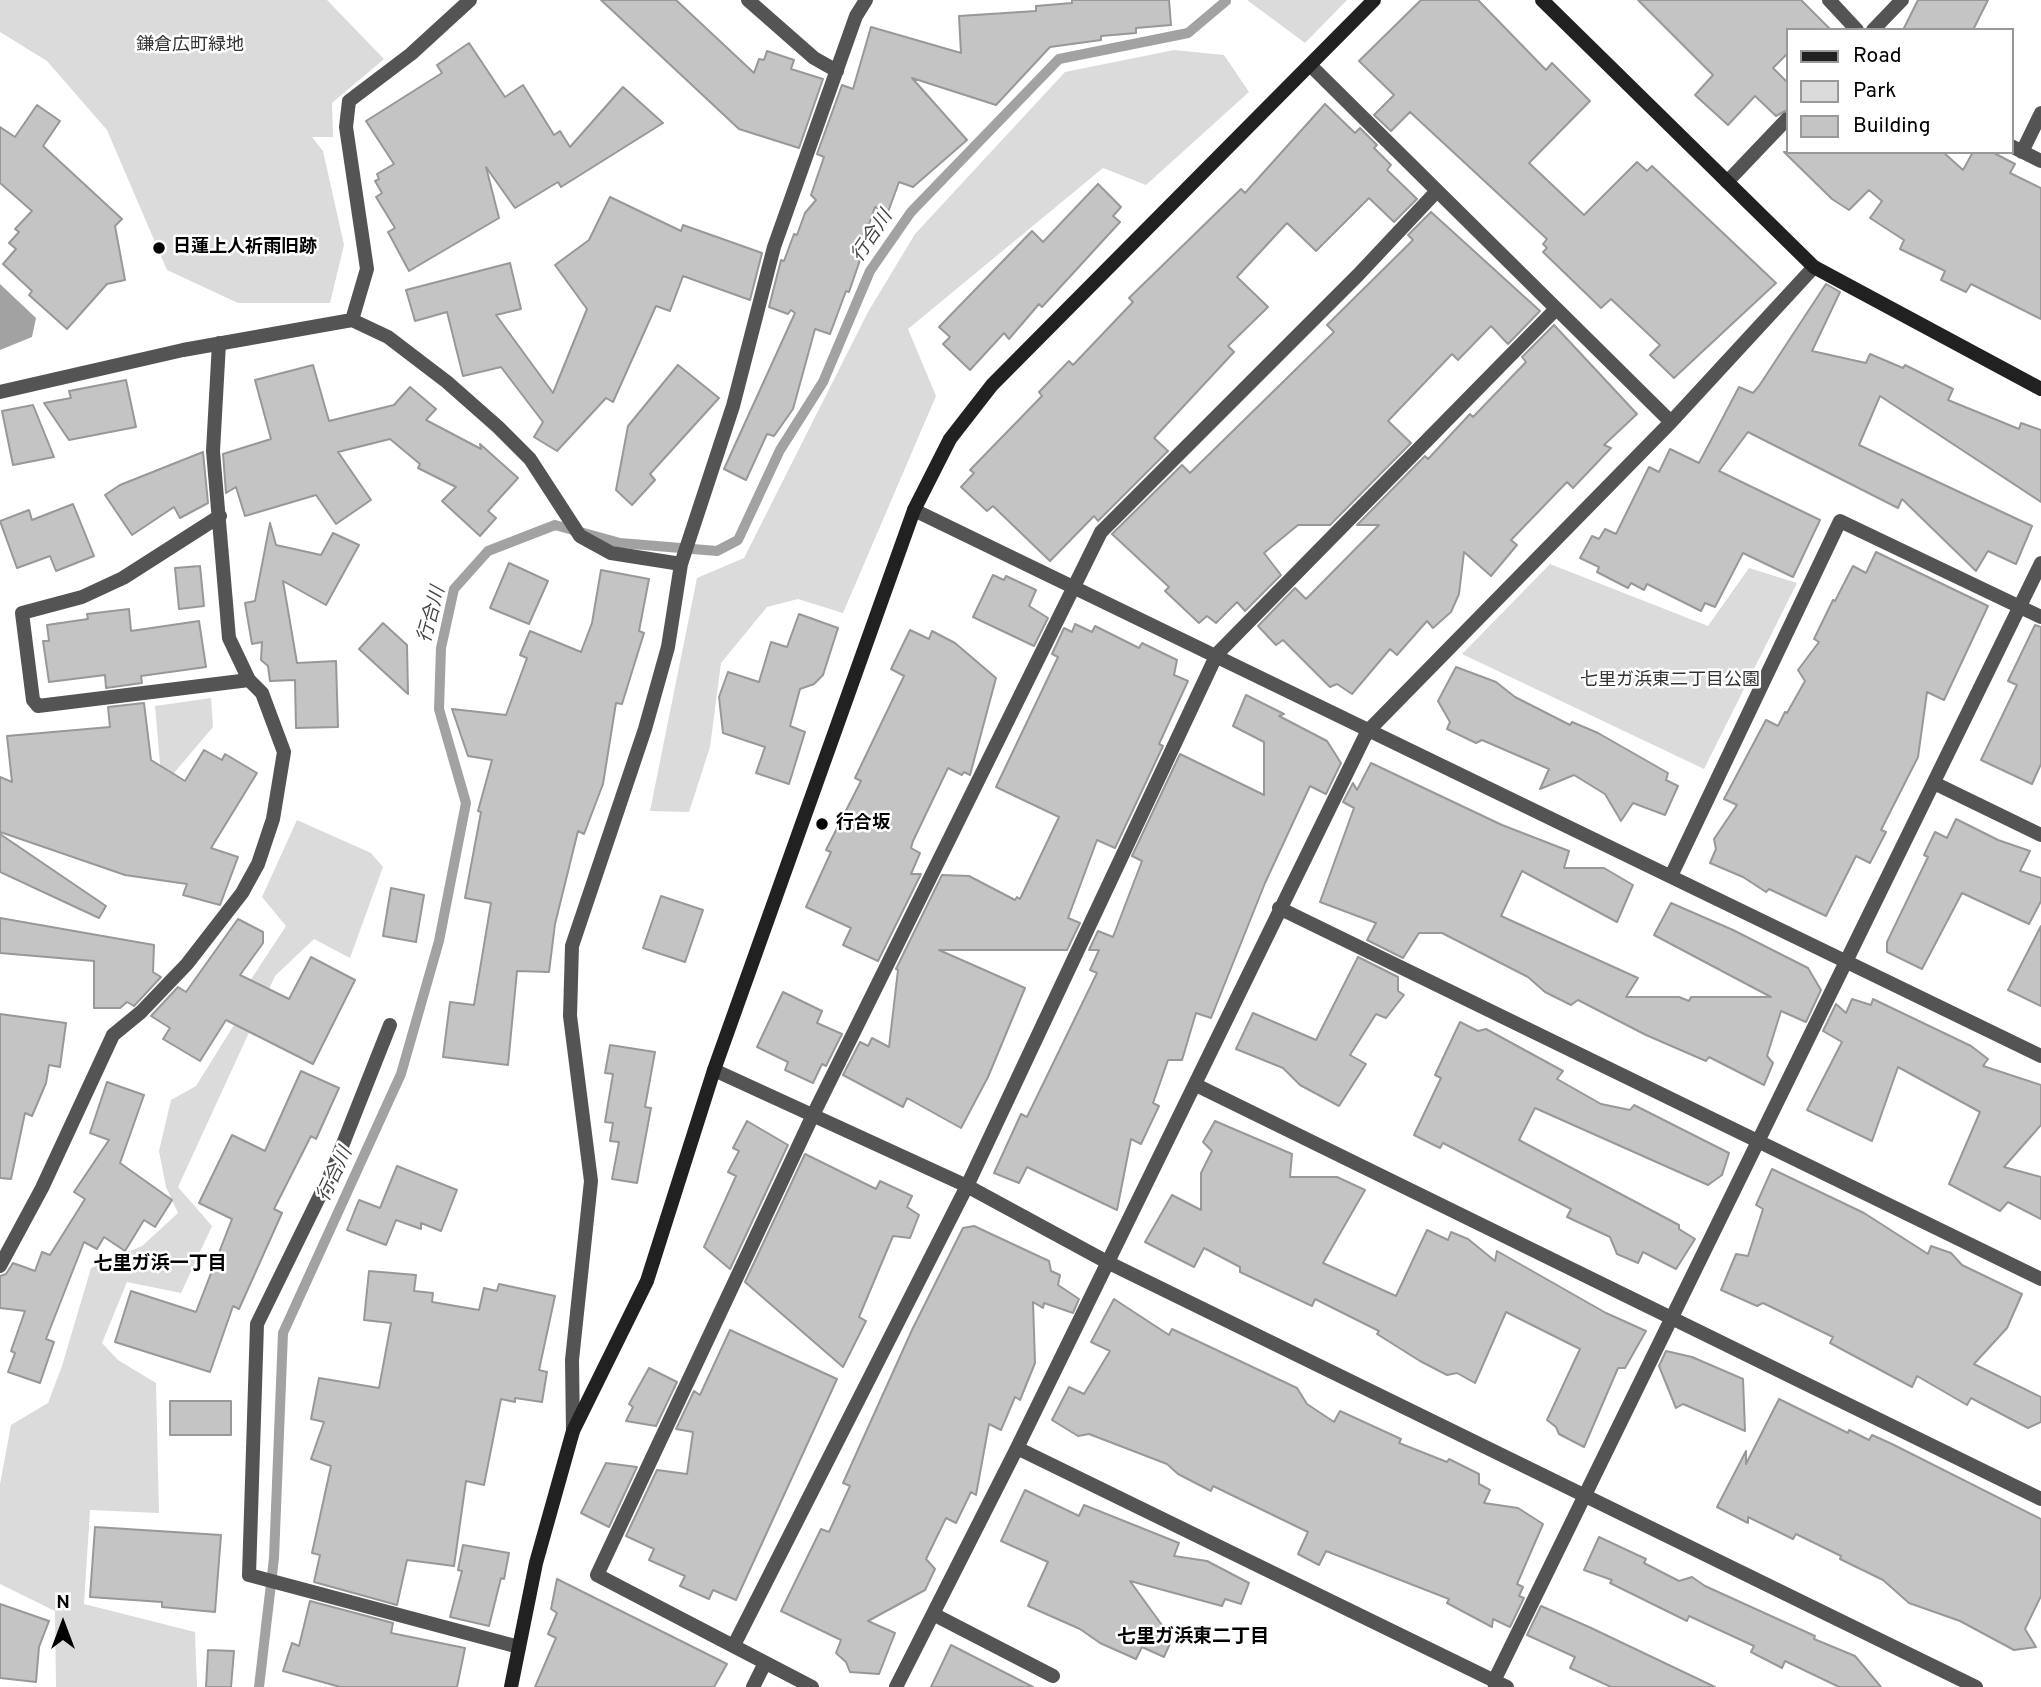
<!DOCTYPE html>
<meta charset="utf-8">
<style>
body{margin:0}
#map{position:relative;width:2041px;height:1687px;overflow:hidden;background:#fff;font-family:Overpass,sans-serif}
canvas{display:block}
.legend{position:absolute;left:1786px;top:28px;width:228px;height:126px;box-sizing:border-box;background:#fff;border:2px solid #999;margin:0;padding:9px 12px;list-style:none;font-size:21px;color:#000}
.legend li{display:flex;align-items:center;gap:14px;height:35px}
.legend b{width:35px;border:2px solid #999}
.north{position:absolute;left:28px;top:1589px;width:70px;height:70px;-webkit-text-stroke:5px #fff;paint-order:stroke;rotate:0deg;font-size:19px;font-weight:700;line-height:28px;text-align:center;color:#000}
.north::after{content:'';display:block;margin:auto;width:24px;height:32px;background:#000;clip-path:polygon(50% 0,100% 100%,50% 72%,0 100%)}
</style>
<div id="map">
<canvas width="2041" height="1687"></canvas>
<ul class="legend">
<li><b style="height:9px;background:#212121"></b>Road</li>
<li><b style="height:19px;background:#dbdbdb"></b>Park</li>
<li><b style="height:19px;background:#c4c4c4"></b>Building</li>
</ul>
<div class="north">N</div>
</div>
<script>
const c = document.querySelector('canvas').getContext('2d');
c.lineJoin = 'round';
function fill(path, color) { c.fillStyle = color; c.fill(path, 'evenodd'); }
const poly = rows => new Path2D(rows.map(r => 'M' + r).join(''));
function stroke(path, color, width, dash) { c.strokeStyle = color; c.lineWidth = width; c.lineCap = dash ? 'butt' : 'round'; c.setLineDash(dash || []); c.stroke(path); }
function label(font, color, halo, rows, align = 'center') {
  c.font = font + ' Overpass,"Noto Sans JP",sans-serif'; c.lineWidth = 5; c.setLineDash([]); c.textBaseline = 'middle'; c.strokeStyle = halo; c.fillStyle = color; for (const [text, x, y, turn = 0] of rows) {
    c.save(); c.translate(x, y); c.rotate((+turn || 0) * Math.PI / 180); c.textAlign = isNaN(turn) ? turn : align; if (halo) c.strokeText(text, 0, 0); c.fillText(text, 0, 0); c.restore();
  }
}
fill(poly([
 [0,0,327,0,384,59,332,103,333,137,312,137,323,151,344,245,330,303,238,303,167,270,107,130,47,61,0,32],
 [1247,0,1347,0,1305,43],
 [1174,50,1224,55,1249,92,1146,185,1103,168,908,329,936,396,843,613,798,599,767,607,721,663,710,747,689,812,650,811,697,578,744,558,868,312,915,234,1065,72],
 [1550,564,1708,626,1749,568,1797,583,1704,769,1462,654],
 [211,698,213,727,162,787,155,706],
 [297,820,371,853,383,867,350,958,314,939,275,976,178,1187,212,1226,181,1293,127,1282,102,1343,118,1360,156,1383,159,1513,90,1510,84,1604,195,1632,197,1687,56,1687,55,1611,0,1584,0,1484,11,1425,48,1403,62,1366,91,1268,142,1246,178,1213,166,1187,159,1151,171,1100,196,1086,247,1004,248,984,286,926,262,897]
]), '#dbdbdb');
fill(poly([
 [0,284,36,318,32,337,0,350]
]), '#a2a2a2');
stroke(poly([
 [259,1687,274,1558,283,1333,401,1074,439,941,466,803,439,709,441,648,454,589,488,551,555,525,620,543,717,551,738,540,780,450,823,382,870,271,911,212,1059,59,1188,33,1226,1]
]), '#a2a2a2', 10);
const building = poly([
 [601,0,676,0,754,73,759,59,764,60,767,51,794,60,791,69,823,79,799,148,739,129,601,0],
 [1072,0,1169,0,1171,25,1136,28,1136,33,1101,36,1101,40,1050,47,996,105,912,78,967,140,913,187,899,182,888,212,875,207,857,259,860,260,849,292,846,291,830,334,815,329,793,409,774,436,767,434,746,480,724,469,795,313,791,310,788,314,769,307,781,260,784,261,794,234,797,235,805,213,816,200,811,195,824,157,817,154,842,85,853,89,871,27,961,53,959,16,1036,11,1036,6,1072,3,1072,0],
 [1421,0,1478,0,1546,70,1552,63,1590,101,1529,163,1584,215,1637,162,1647,171,1652,166,1776,283,1674,378,1650,355,1660,345,1611,299,1601,308,1543,252,1547,248,1543,244,1547,239,1410,112,1391,131,1374,115,1394,95,1359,61,1421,0],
 [1638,0,1801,0,1831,30,1787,30,1787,54,1773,68,1787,82,1787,110,1776,116,1755,96,1728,125,1695,95,1713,75,1638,0],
 [1918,0,1988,0,1973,30,1903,30,1918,0],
 [469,43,505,97,523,85,554,135,560,131,570,147,623,87,663,123,561,187,558,182,515,208,486,167,499,218,409,271,388,232,395,228,376,197,382,193,375,181,379,179,377,174,394,164,366,121,442,73,437,65,469,43],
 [1325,104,1355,133,1360,128,1377,145,1374,148,1391,165,1387,170,1417,199,1394,222,1369,198,1316,251,1287,223,1237,277,1268,307,1228,346,1234,352,1154,438,1168,451,1098,521,1094,516,1050,561,993,506,987,511,961,487,974,473,970,470,1042,396,1039,392,1069,361,1073,365,1133,302,1129,298,1241,189,1245,193,1325,104],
 [37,105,60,121,43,146,122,219,115,226,125,280,107,284,67,329,29,295,32,291,3,264,16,249,9,243,19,232,15,229,32,211,0,183,0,127,15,137,37,105],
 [1784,152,1943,152,1963,170,1973,152,1992,152,2015,164,2010,173,2041,188,2041,319,1971,284,1966,292,1941,280,1945,271,1900,249,1904,240,1870,218,1882,201,1869,190,1849,210,1832,199,1784,152],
 [1098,184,1121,207,1113,216,1120,222,1042,307,1039,304,1009,339,1004,333,970,370,943,344,950,337,939,327,1032,231,1043,242,1098,184],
 [610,197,681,231,683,225,762,253,750,300,683,276,670,311,656,306,613,402,606,398,557,451,534,437,543,422,501,367,463,376,447,312,415,321,406,290,510,263,521,309,496,315,553,393,587,309,555,265,589,240,610,197],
 [1431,212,1540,311,1508,344,1491,326,1458,360,1452,354,1388,421,1411,443,1330,525,1298,525,1264,553,1281,575,1245,611,1237,602,1216,623,1207,616,1199,623,1165,591,1169,587,1112,534,1182,465,1190,473,1334,332,1327,325,1413,240,1408,235,1431,212],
 [1826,284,1840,292,1812,351,1866,363,1870,354,1903,368,1905,365,1953,389,1948,400,2019,429,2021,423,2041,430,2041,502,1880,396,1859,445,2032,526,2016,564,1988,551,1976,571,1902,499,1898,508,1748,432,1719,471,1820,520,1793,577,1743,553,1715,607,1705,603,1701,611,1647,584,1644,590,1631,583,1628,588,1597,572,1599,567,1580,558,1592,536,1599,539,1605,529,1616,534,1649,467,1659,472,1670,449,1699,463,1739,387,1753,393,1759,386,1826,284],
 [1554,325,1637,414,1604,445,1611,448,1573,488,1567,482,1511,540,1517,545,1491,576,1464,552,1459,594,1451,612,1433,628,1427,621,1397,655,1390,649,1352,694,1337,684,1330,687,1283,640,1276,645,1258,626,1295,588,1306,599,1379,525,1357,525,1425,456,1428,459,1470,414,1473,417,1526,362,1522,357,1554,325],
 [313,365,329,421,394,405,410,387,436,409,426,420,481,449,480,444,518,478,488,511,496,518,480,536,442,501,456,487,418,468,420,464,390,439,338,452,371,500,336,524,316,495,245,516,236,487,226,493,223,454,271,439,255,380,313,365],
 [678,365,719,398,650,474,655,480,632,505,616,490,628,426,678,365],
 [126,380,136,427,69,440,44,403,71,398,69,391,126,380],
 [33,405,54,457,13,465,2,411,33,405],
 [203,452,208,503,180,518,174,507,132,535,105,495,120,485,203,452],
 [73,504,94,556,56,571,50,556,17,568,0,521,29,510,32,520,73,504],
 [270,523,276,545,321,555,333,533,359,545,326,605,283,581,297,663,336,661,338,727,296,728,295,680,270,681,268,666,261,660,262,642,252,644,245,603,255,601,270,523],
 [1876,552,1988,606,1944,700,1927,692,1918,757,1881,830,1886,832,1870,863,1856,856,1826,916,1769,889,1766,892,1743,877,1710,863,1716,849,1714,839,1737,805,1724,799,1766,720,1778,726,1785,712,1787,713,1805,681,1798,670,1819,642,1814,639,1833,600,1835,601,1853,566,1866,573,1876,552],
 [509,563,548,581,529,624,490,608,509,563],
 [200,566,204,606,179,609,175,568,200,566],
 [601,570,649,579,639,631,644,633,622,704,616,703,603,784,584,834,578,831,555,924,549,972,517,971,508,1065,443,1057,450,1002,474,1005,491,903,465,898,481,812,478,811,492,760,468,756,452,709,506,715,527,658,520,655,530,631,581,652,592,623,601,570],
 [993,575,1004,580,1006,576,1036,590,1029,606,1048,618,1034,646,973,617,993,575],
 [129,609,131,631,199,621,206,667,141,676,142,683,106,688,105,675,49,682,43,641,49,641,47,625,88,619,87,614,129,609],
 [799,614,838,628,823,675,814,684,800,689,790,726,805,732,789,784,756,773,765,747,723,733,719,697,728,672,759,682,771,642,787,647,799,614],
 [383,623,407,645,408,694,359,649,383,623],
 [1075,624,1092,632,1095,626,1139,648,1142,643,1177,660,1174,675,1188,681,1159,744,1163,746,1115,848,1097,840,1068,918,1080,923,1067,950,939,950,1025,988,988,1077,961,1128,907,1098,903,1107,843,1075,860,1042,868,1046,872,1038,889,1047,898,970,896,969,942,875,969,876,1015,900,1017,897,1020,899,1059,817,996,787,1058,657,1052,654,1064,628,1072,632,1075,624],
 [2035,625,2041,627,2041,764,2032,784,1981,760,2017,685,2008,681,2035,625],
 [910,630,929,639,932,631,955,643,996,678,970,775,964,772,962,775,948,768,913,841,911,848,920,853,911,874,921,874,878,961,843,945,851,928,806,907,831,852,826,850,861,781,855,778,904,676,891,669,910,630],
 [1456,667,1496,682,1515,697,1570,725,1572,722,1598,733,1668,773,1666,780,1678,786,1665,815,1633,803,1621,821,1605,794,1574,775,1540,789,1549,769,1482,740,1476,743,1447,729,1450,722,1438,701,1456,667],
 [1246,695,1284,714,1279,716,1327,741,1341,763,1326,794,1310,786,1265,883,1211,1018,1196,1013,1182,1060,1168,1060,1153,1103,1159,1106,1141,1144,1131,1139,1117,1210,1027,1167,1019,1183,994,1173,1021,1114,1027,1117,1097,973,1090,970,1099,950,1089,950,1098,931,1113,937,1142,861,1132,856,1180,754,1264,795,1264,742,1233,726,1246,695],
 [144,703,151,760,185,781,204,750,222,760,225,754,257,773,211,848,238,857,220,905,183,895,187,884,125,875,0,832,0,777,12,782,7,736,110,727,108,707,144,703],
 [1371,763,1502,825,1569,851,1564,868,1604,868,1633,885,1617,922,1522,871,1501,916,1638,978,1626,997,1679,997,1689,1001,1691,997,1771,997,1654,935,1671,903,1733,930,1808,968,1821,990,1806,1022,1781,1011,1767,1056,1773,1063,1764,1085,1709,1057,1706,1061,1646,1035,1578,1000,1571,1005,1545,992,1528,977,1442,933,1419,933,1403,958,1367,940,1376,923,1320,902,1354,808,1343,802,1353,783,1357,790,1371,763],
 [1956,819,1998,840,2030,851,2020,871,2041,878,2041,901,2029,924,1962,893,1922,969,1887,952,1887,942,1928,857,1924,855,1935,832,1947,838,1956,819],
 [0,834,106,906,99,918,0,872,0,834],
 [391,888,424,895,416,942,383,936,391,888],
 [661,896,703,910,685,962,643,948,661,896],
 [0,918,154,945,153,972,161,977,134,1006,127,1002,120,1008,94,1008,94,961,0,953,0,918],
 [238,919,263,932,263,943,240,975,289,999,311,957,355,980,313,1064,226,1020,200,1061,163,1039,170,1028,151,1016,178,987,186,992,238,919],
 [2041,926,2041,1006,2008,990,2041,926],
 [1358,957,1398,977,1398,991,1404,995,1386,1018,1376,1014,1350,1055,1366,1064,1339,1106,1300,1085,1283,1068,1236,1049,1253,1013,1316,1040,1358,957],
 [783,992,822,1011,817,1023,842,1034,826,1066,822,1064,813,1083,785,1070,788,1062,757,1047,783,992],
 [1852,999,1871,1005,1873,999,1971,1046,1988,1059,1983,1066,2041,1085,2041,1125,2004,1167,2041,1177,2041,1219,2008,1202,2000,1211,1949,1184,1980,1112,1898,1067,1872,1141,1807,1110,1842,1042,1823,1031,1836,1004,1846,1013,1852,999],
 [0,1014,66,1023,60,1067,49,1065,46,1083,32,1116,25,1113,11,1179,0,1178,0,1014],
 [1460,1022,1478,1031,1486,1029,1563,1071,1557,1079,1601,1104,1630,1110,1634,1105,1729,1153,1722,1175,1708,1185,1535,1108,1519,1140,1679,1225,1679,1229,1695,1239,1676,1269,1643,1252,1638,1263,1617,1254,1610,1237,1567,1217,1571,1209,1443,1143,1440,1148,1414,1135,1441,1078,1435,1075,1460,1022],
 [610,1045,655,1052,645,1107,651,1108,637,1183,612,1179,619,1142,610,1141,613,1123,605,1122,613,1074,605,1073,610,1045],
 [301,1071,339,1088,316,1139,311,1136,274,1209,282,1213,239,1309,233,1306,210,1372,115,1342,131,1291,196,1312,232,1219,199,1203,232,1135,265,1151,301,1071],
 [107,1082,144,1095,120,1163,172,1200,155,1227,144,1220,125,1251,104,1237,97,1249,84,1242,46,1339,54,1342,40,1383,8,1372,15,1353,11,1351,25,1311,0,1308,0,1276,6,1274,13,1263,35,1271,42,1252,50,1255,85,1199,74,1192,109,1140,90,1133,107,1082],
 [747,1121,788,1145,730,1269,704,1247,736,1176,728,1172,739,1151,733,1148,747,1121],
 [1215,1121,1292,1154,1290,1177,1337,1177,1365,1190,1323,1263,1396,1296,1427,1230,1448,1240,1451,1232,1468,1239,1495,1261,1497,1251,1606,1313,1646,1331,1625,1368,1618,1368,1584,1447,1559,1434,1556,1427,1547,1420,1580,1349,1506,1312,1475,1383,1457,1373,1447,1375,1420,1361,1377,1334,1379,1331,1315,1299,1312,1306,1240,1272,1240,1267,1204,1248,1194,1267,1145,1242,1172,1195,1201,1210,1201,1173,1212,1151,1203,1142,1215,1121],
 [805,1154,876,1189,880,1181,912,1196,907,1207,919,1215,910,1238,893,1236,859,1317,866,1321,843,1367,745,1282,805,1154],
 [397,1166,457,1190,441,1231,421,1223,421,1229,396,1220,386,1245,347,1230,359,1200,380,1208,397,1166],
 [1772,1169,1864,1213,1928,1254,1931,1246,1951,1253,1962,1265,2022,1294,2007,1328,1974,1364,2041,1397,2041,1422,2028,1428,1971,1398,1967,1405,1917,1376,1912,1387,1830,1343,1833,1337,1763,1303,1757,1306,1721,1290,1736,1254,1748,1256,1763,1209,1756,1205,1772,1169],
 [974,1226,1049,1261,1051,1271,1060,1275,1058,1285,1079,1299,1073,1313,1044,1303,1043,1308,1033,1302,1035,1363,1020,1400,1015,1397,1001,1430,989,1424,976,1495,971,1492,956,1523,946,1518,926,1559,935,1569,925,1590,868,1621,895,1633,879,1674,850,1672,846,1662,836,1653,841,1640,781,1611,821,1529,829,1532,850,1486,843,1483,912,1330,963,1228,974,1226],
 [369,1271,416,1275,414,1291,433,1293,432,1302,479,1310,484,1288,497,1291,499,1284,555,1296,539,1370,547,1372,542,1402,515,1398,515,1402,501,1399,484,1485,466,1481,454,1566,407,1560,397,1605,314,1582,320,1555,312,1553,331,1466,311,1459,324,1422,311,1419,319,1378,379,1388,391,1323,364,1320,369,1271],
 [1114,1299,1169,1335,1172,1329,1297,1388,1307,1404,1334,1422,1340,1411,1401,1439,1399,1443,1447,1462,1449,1459,1479,1474,1479,1484,1490,1490,1484,1503,1518,1508,1543,1524,1517,1584,1523,1587,1519,1596,1524,1598,1510,1627,1493,1619,1492,1627,1447,1603,1449,1599,1326,1551,1319,1565,1298,1554,1308,1532,1213,1486,1211,1491,1178,1474,1167,1464,1089,1434,1078,1436,1052,1420,1069,1387,1084,1394,1110,1351,1091,1342,1114,1299],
 [730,1330,837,1379,736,1600,713,1590,709,1599,680,1586,685,1576,649,1560,654,1549,626,1536,657,1470,687,1474,693,1432,676,1429,694,1391,700,1395,730,1330],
 [1666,1351,1692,1357,1743,1379,1745,1431,1683,1404,1676,1408,1659,1366,1666,1351],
 [649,1368,677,1382,656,1426,626,1421,633,1407,629,1404,649,1368],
 [1779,1399,1848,1433,1849,1430,1869,1440,1872,1435,1892,1444,2041,1519,2041,1596,2025,1629,2036,1647,2014,1650,1960,1621,1909,1603,1883,1580,1840,1559,1841,1556,1796,1534,1793,1539,1748,1517,1748,1523,1717,1507,1746,1451,1746,1464,1779,1399],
 [170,1401,231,1401,231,1435,170,1435,170,1401],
 [606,1463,637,1467,609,1527,581,1513,606,1463],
 [1025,1490,1079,1516,1084,1505,1179,1543,1174,1556,1207,1561,1249,1583,1241,1604,1225,1599,1222,1606,1130,1581,1172,1639,1164,1657,1142,1647,1136,1659,1100,1643,1080,1629,1028,1606,1048,1562,1001,1541,1025,1490],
 [95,1527,221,1535,215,1612,162,1607,162,1602,90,1597,95,1527],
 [1599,1537,1646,1559,1644,1563,1679,1581,1692,1577,1705,1586,1815,1636,1814,1639,1855,1656,1881,1687,1839,1687,1785,1661,1782,1668,1751,1652,1754,1646,1689,1616,1687,1621,1610,1583,1612,1580,1584,1570,1599,1537],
 [463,1545,509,1553,504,1579,501,1578,489,1626,450,1617,462,1571,458,1570,463,1545],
 [557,1579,727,1664,714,1687,535,1687,556,1638,548,1634,557,1613,551,1609,557,1579],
 [310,1601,393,1623,391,1633,465,1648,457,1687,340,1687,283,1671,292,1643,299,1646,310,1601],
 [0,1604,49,1621,39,1647,36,1682,0,1678,0,1604],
 [1541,1606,1589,1627,1715,1687,1611,1687,1570,1668,1575,1657,1527,1635,1541,1606],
 [951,1645,1033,1687,931,1687,951,1645],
 [208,1650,234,1651,231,1687,206,1687,208,1650]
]);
fill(building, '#c4c4c4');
stroke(building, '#989898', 2);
stroke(poly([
 [748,0,814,58,837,71],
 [1829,0,1857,30],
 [1873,30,1902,0],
 [1311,66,1671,422],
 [2011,146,2041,161],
 [2022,152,2041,113],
 [1727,182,1787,119],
 [352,320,367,269,346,127,349,101,411,54,470,0],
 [0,392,183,350,352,320,388,337,447,382,498,427,530,459,580,536,611,553,681,564],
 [914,510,2041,1056],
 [220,516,123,578,82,597,22,613,33,700,38,706,249,680],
 [1934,783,2041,835],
 [1671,876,1840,521,2041,617],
 [1279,908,2041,1279],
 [390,1025,333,1169,257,1324,249,1575,519,1647],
 [714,1070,967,1186,1107,1262,1976,1687],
 [1196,1085,2041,1499],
 [0,1266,42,1188,113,1035,141,1012,187,964,242,893,258,864,273,819,284,752,262,693,249,680,229,638,213,451,219,343],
 [573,1431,572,1360,591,1181,570,1016,572,946,645,729,668,647,681,564,733,406,774,247,856,16,866,0],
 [1017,1448,1507,1687],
 [933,1614,1053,1676],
 [734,1645,967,1186,1217,654,1556,309],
 [753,1687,765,1663],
 [812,1687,597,1575,812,1117,1101,532,1358,275,1436,192],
 [896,1687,1017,1448,1367,732,1671,422,1814,267],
 [1495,1687,1494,1681,2041,563]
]), '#545454', 14);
stroke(poly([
 [1542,0,1814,267,2041,389],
 [511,1687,536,1563,573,1431,647,1281,714,1070,914,510,950,439,992,385,1374,0]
]), '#212121', 14);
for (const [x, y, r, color] of [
 [159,248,7,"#000"],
 [822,824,7,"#000"]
]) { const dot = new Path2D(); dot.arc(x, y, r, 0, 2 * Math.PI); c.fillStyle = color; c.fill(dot); stroke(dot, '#fff', 2.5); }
label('18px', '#323232', '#fff', [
 ["鎌倉広町緑地",190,46],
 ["七里ガ浜東二丁目公園",1670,681]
]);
label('bold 18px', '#000', '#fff', [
 ["日蓮上人祈雨旧跡",173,248],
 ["行合坂",836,824]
], 'left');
label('italic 19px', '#434343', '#fff', [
 ["行合川",873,237,-56],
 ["行合川",433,615,-75],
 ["行合川",336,1175,-65]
]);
label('bold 19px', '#000', '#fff', [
 ["七里ガ浜一丁目",160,1265],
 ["七里ガ浜東二丁目",1193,1638]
]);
</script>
